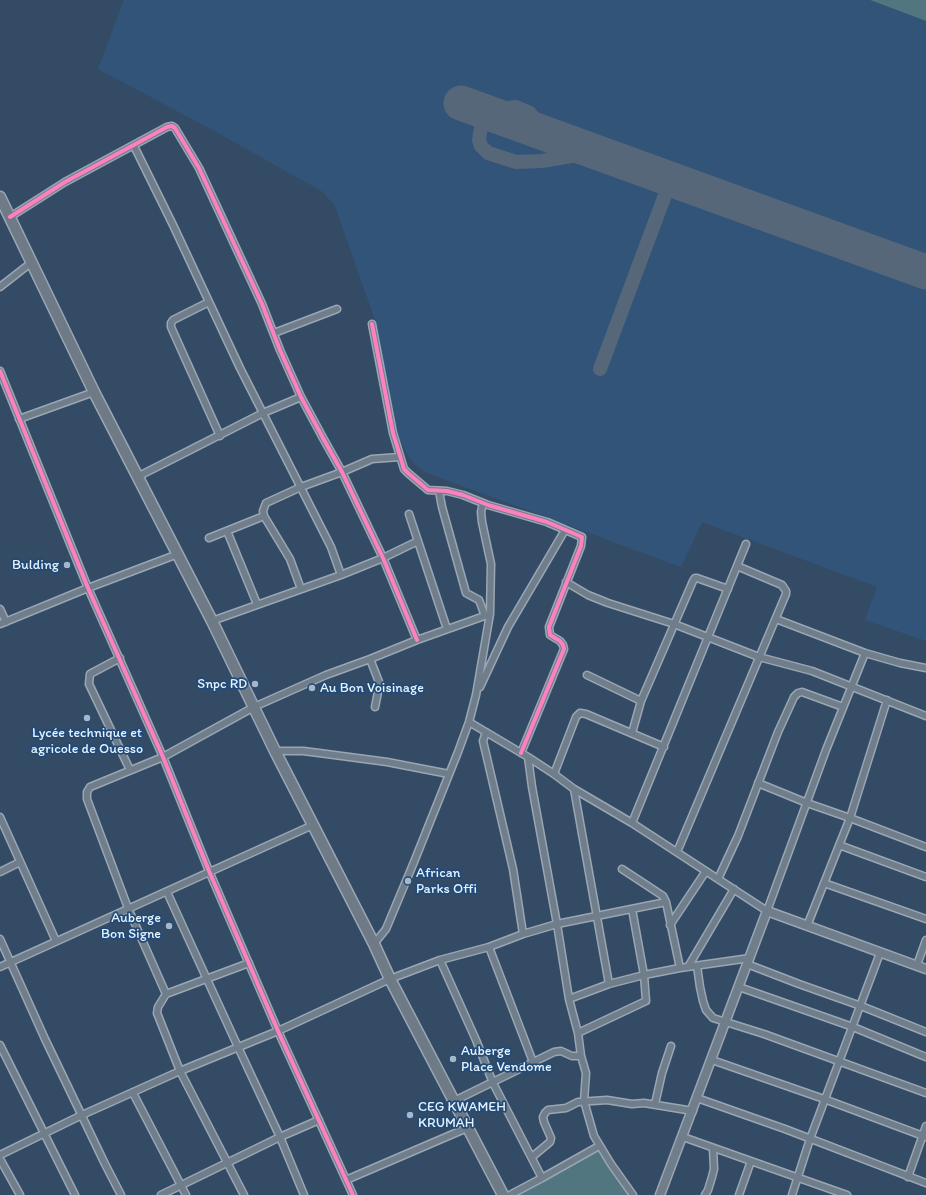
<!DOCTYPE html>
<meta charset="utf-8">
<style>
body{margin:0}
canvas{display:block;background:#344b65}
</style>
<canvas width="926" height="1195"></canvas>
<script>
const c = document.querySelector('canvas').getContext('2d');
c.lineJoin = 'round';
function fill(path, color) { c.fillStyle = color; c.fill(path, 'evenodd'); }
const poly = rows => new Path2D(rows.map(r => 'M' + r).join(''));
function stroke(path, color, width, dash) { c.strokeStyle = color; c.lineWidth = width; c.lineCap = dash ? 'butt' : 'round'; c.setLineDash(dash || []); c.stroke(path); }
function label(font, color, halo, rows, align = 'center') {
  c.font = font + ' Itim,sans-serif'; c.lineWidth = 3.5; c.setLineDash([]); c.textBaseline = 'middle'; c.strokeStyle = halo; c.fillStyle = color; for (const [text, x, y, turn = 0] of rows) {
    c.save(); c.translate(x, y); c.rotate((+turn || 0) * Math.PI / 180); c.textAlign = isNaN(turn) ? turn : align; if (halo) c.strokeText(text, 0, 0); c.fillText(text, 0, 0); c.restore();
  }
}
fill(poly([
 [124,0,870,0,926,21,926,641,865,620,877,587,702,522,681,567,427,473,415,465,408,456,399,438,375,320,335,206,323,192,209,128,98,69]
]), '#325478');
fill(poly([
 [870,0,926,0,926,21],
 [595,1151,601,1152,629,1195,518,1195,572,1166]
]), '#51767f');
stroke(poly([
 [544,133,530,113,516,107,507,108,499,109,487,117,482,124,480,133,479,140,481,146,488,153,516,162,542,161,589,153,601,153],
 [600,369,671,179]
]), '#56677a', 14);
stroke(poly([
 [461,103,926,272]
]), '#56677a', 35);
const minor = poly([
 [134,146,173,225,240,368,331,547,341,575],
 [10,217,65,182,167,127,172,126,175,128,199,168,262,304,280,350,301,397,323,438,342,472,383,558,417,640],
 [0,287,32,262],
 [209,302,173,320,171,323,171,327,220,436],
 [372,324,393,433,404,469,408,473,428,490,447,491,463,495,488,505,547,522,582,537,581,546,549,627,550,635,560,641,563,645,564,649,521,753],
 [274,333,337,309],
 [0,371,88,588,163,757,209,871,278,1031,353,1195],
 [19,419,94,392],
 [137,477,263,413,301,397],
 [439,491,442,507,466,593,479,600,485,616],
 [409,514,447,629],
 [227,531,257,604],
 [209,538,264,516],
 [566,582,588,595,608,603,674,624,759,657,812,671,926,716],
 [301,589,290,559,264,516,263,511,266,503,301,487,342,472,372,459,400,457],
 [0,609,6,622],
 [776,619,865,653,900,663,926,668],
 [212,621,341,575,383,558,418,541],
 [0,624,88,588,178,554],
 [120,658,90,674,89,684,130,770],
 [370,659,379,682,378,692,375,707],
 [587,675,641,701],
 [480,687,508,627,565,530],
 [469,722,528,757,554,774,574,789,632,823,767,911,826,750,865,653],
 [486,732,483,741,513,869,523,934,557,924,666,902],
 [632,733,641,701,693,581,695,578,697,578,728,589],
 [275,751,303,751,319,753,387,762,449,774],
 [528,757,532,787,557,924,569,999,578,1033,581,1056,586,1073,584,1101,594,1136,611,1164,633,1195],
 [554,774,576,717,580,713,586,714,664,747],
 [758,783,807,803,850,818,926,847],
 [574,789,609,984],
 [0,817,56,941],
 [632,823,746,544],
 [839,845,926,877],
 [677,852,786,594,786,591,782,585,737,566],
 [622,869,663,896,666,902,680,968],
 [0,872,20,862],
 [718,879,738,836,778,732,794,697,798,693,802,692,843,707],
 [824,883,926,919],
 [167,892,238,1047,280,1137,304,1195],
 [670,925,706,871],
 [807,926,850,818,887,700],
 [0,939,45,1039,105,1164,121,1195],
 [374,944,386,929,414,862,458,752,469,722,476,695,490,614,491,564,482,522,481,512,483,503],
 [489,947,533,1062],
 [440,960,476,1040,493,1083,542,1178,510,1195],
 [747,964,799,984,861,1006,926,1032],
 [917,965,926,940],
 [697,966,700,987,703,1001,706,1010,713,1018,764,1034,926,1093],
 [0,967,313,825],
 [688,967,734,889],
 [739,987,853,1027,926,1057],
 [166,994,128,908,87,799,87,792,90,787,163,757,254,707,326,675,370,659,417,640,490,614],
 [569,999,609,984,644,975,680,968,750,958],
 [578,1033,646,1001,644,975,632,909],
 [0,1045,75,1195],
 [712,1060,824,1099,926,1137],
 [133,1093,186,1195],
 [697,1098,785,1129,926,1183],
 [454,1101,554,1052,561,1051,572,1056,581,1056],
 [655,1104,662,1073,671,1046],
 [683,1137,847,1195],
 [0,1155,82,1115,180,1071,278,1031,390,979,440,960,489,947,523,934],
 [532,1157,550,1142,551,1138,544,1122,543,1117,545,1113,548,1110,566,1108,578,1102,607,1100,632,1104,644,1103,693,1111],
 [0,1159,20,1195],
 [908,1177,926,1126],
 [542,1178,599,1146],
 [346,1180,467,1128],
 [161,1195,280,1137,319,1120],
 [244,1195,180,1071,157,1013,158,1007,166,994,249,963],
 [705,1195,708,1190,712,1177,714,1169,713,1148],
 [739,1195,751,1161],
 [792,1195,810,1139,880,953]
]);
const tertiary = poly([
 [660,1195,767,911,926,969]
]);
const trunk = poly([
 [0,197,94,392,212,621,275,751,374,944,390,979,503,1195]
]);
stroke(minor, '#9aa6b3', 9);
stroke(tertiary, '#9aa6b3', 11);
stroke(trunk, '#9aa6b3', 13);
stroke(minor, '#707e8c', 6);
stroke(tertiary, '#707e8c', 8);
stroke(trunk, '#6e7a86', 10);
stroke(poly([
 [10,217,65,182,167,127,172,126,175,128,199,168,262,304,280,350,301,397,323,438,342,472,383,558,417,640],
 [372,324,393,433,404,469,408,473,428,490,447,491,463,495,488,505,547,522,582,537,581,546,549,627,550,635,560,641,563,645,564,649,521,753],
 [0,371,88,588,163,757,209,871,278,1031,353,1195]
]), '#ff80c0', 4);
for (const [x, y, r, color] of [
 [67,565,4,"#a9b7c5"],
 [255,684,4,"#a9b7c5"],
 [312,688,4,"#a9b7c5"],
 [87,718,4,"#a9b7c5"],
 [408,881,4,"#a9b7c5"],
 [169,926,4,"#a9b7c5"],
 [453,1059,4,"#a9b7c5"],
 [410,1115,4,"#a9b7c5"]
]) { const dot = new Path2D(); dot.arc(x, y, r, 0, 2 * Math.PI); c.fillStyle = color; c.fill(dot); stroke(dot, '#1f4a7a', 1.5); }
label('14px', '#e8f1f8', '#1f4a7a', [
 ["Bulding",59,565,"right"],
 ["Snpc RD",247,684,"right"],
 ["Au Bon Voisinage",320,688],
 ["Lycée technique et",87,733,"center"],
 ["agricole de Ouesso",87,749,"center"],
 ["African",416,873],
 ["Parks Offi",416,889],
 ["Auberge",161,918,"right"],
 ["Bon Signe",161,934,"right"],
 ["Auberge",461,1051],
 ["Place Vendome",461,1067],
 ["CEG KWAMEH",418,1107],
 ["KRUMAH",418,1123]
], 'left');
</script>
